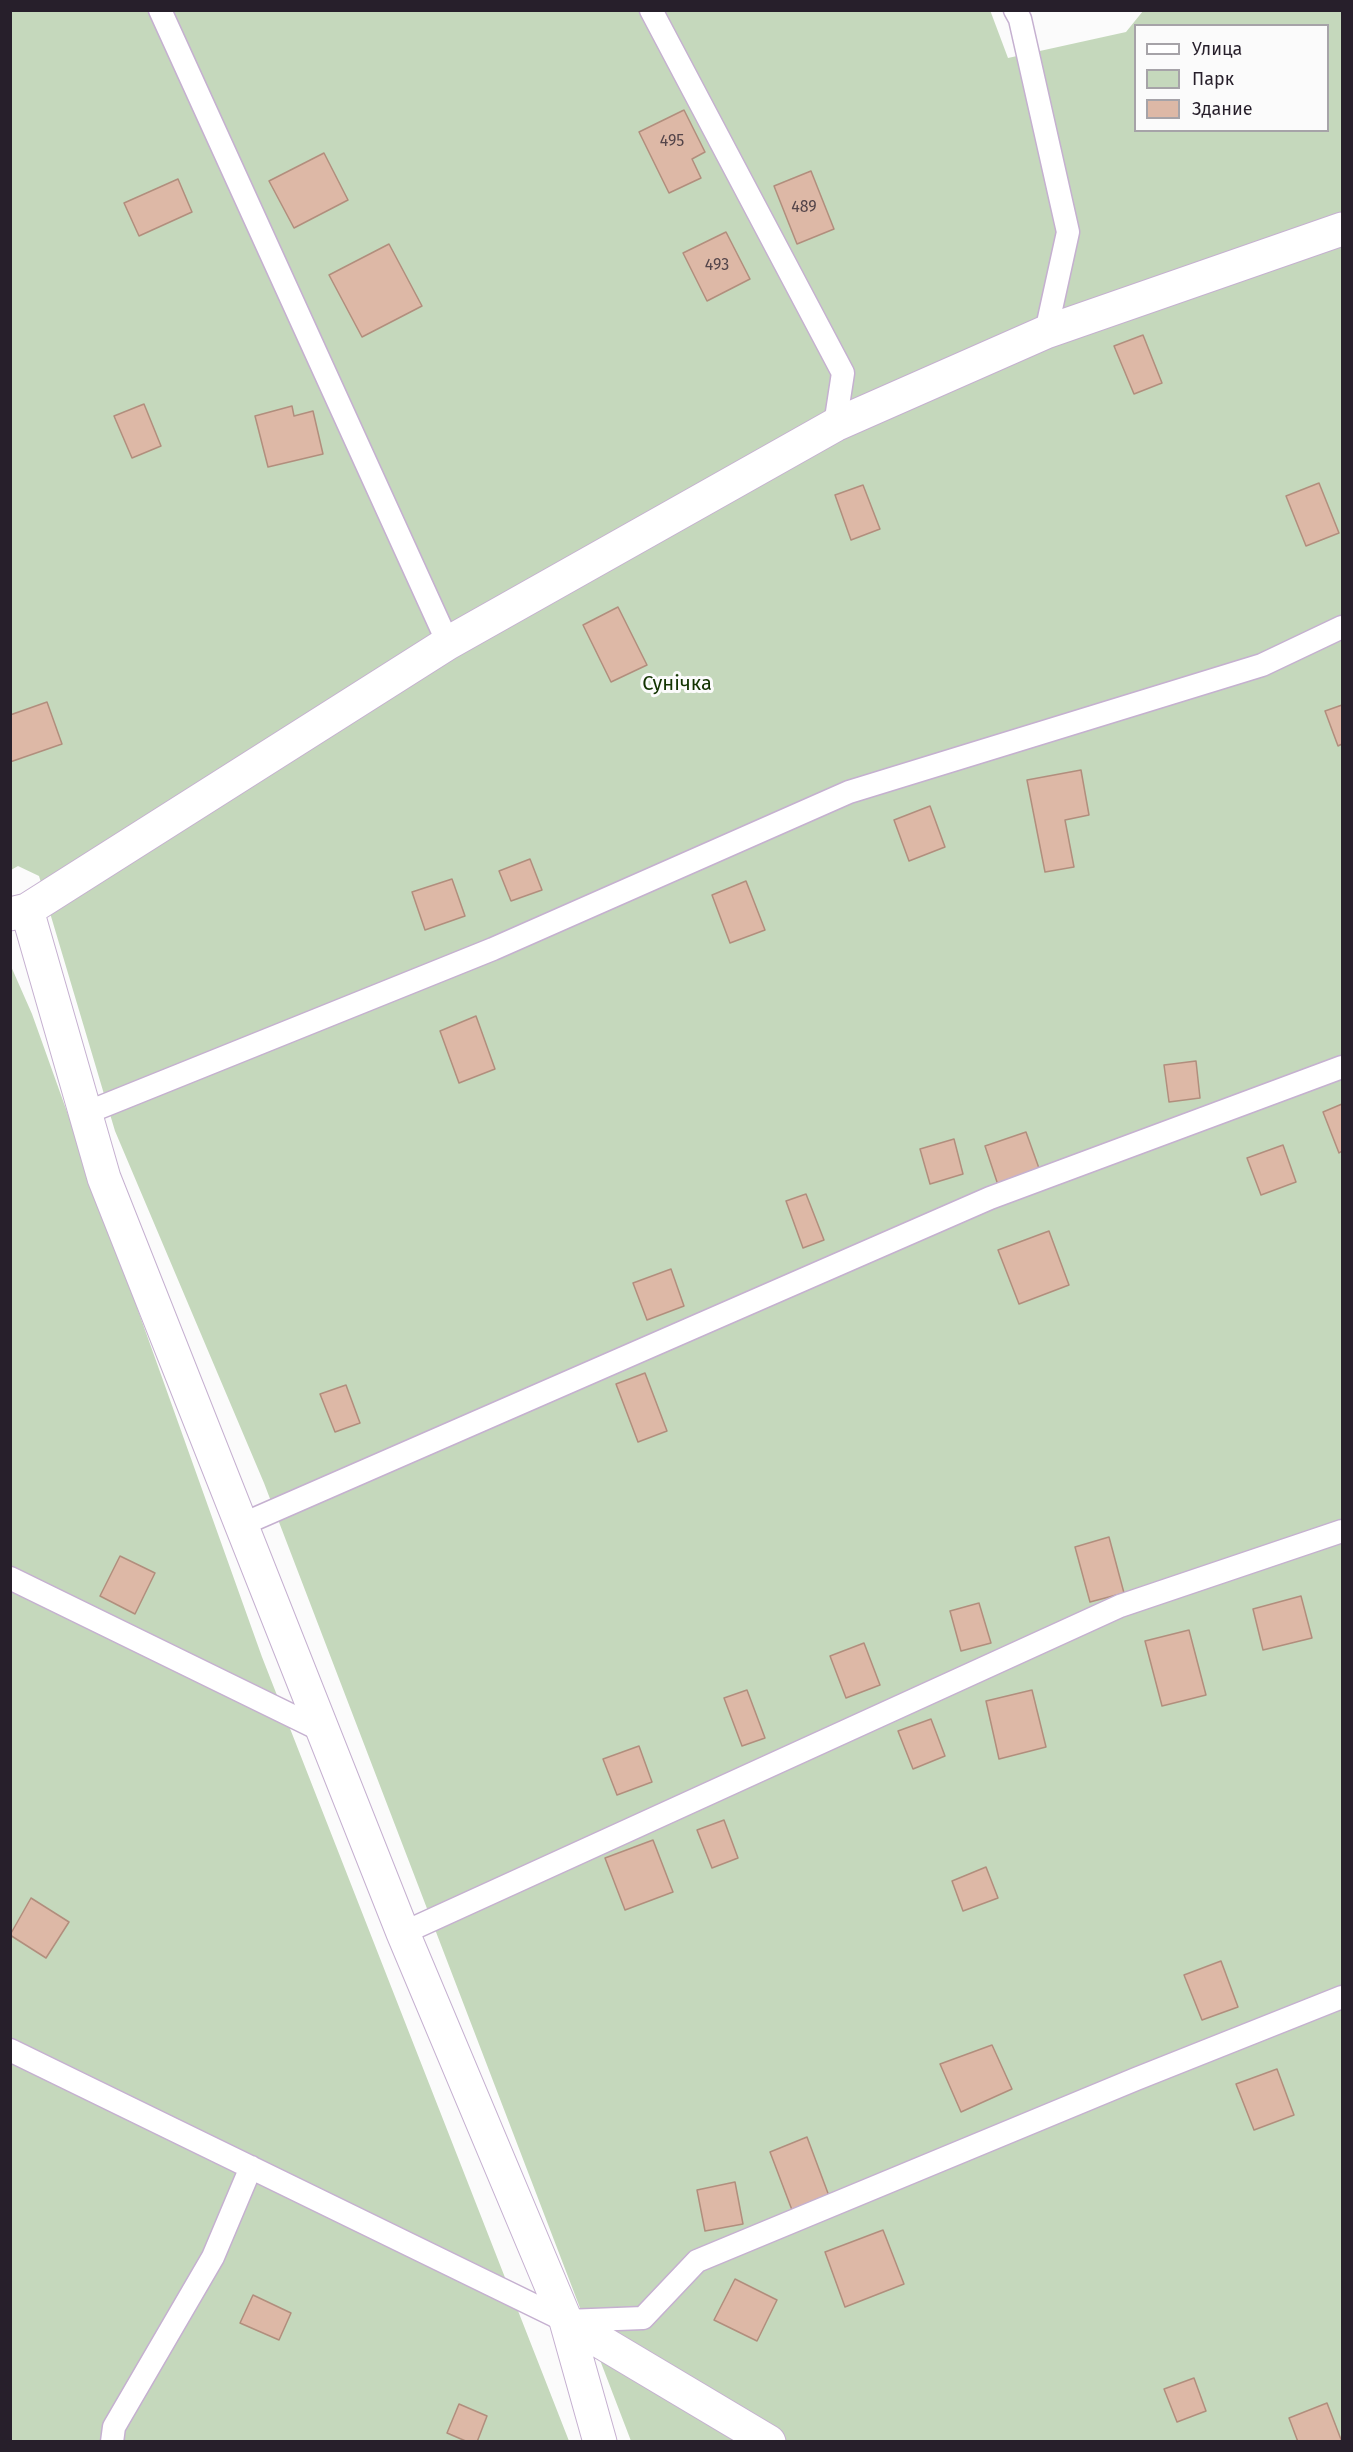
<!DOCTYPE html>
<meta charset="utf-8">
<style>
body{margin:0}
#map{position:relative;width:1353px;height:2452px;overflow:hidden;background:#fbfbfb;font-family:"Fira Sans",sans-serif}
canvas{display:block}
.frame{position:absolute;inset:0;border:12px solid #271f2b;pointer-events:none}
.legend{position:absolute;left:1134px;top:24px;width:195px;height:108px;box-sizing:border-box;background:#fbfbfb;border:2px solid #a6a3a8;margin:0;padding:8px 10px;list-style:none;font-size:18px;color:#271f2b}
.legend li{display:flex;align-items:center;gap:12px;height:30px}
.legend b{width:30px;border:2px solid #a6a3a8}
</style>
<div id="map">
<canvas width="1353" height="2452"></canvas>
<div class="frame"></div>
<ul class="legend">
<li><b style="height:8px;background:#fff"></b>Улица</li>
<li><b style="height:16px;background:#c5d8bc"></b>Парк</li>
<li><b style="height:16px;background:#ddb8a6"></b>Здание</li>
</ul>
</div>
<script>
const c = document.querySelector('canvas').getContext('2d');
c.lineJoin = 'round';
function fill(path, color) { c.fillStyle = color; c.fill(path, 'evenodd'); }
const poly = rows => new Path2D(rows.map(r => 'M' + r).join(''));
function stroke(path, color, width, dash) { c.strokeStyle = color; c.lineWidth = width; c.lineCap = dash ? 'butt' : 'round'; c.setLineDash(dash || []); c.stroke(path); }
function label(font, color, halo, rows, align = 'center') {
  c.font = font + ' "Fira Sans",sans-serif'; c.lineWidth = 6; c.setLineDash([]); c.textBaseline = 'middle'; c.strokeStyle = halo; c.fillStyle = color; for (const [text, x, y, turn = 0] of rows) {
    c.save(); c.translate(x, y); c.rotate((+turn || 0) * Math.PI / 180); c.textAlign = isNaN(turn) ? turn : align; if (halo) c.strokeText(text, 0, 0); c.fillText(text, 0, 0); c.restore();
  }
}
fill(poly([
 [990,10,1008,58,1126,32,1143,11,1342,11,1342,2441,631,2441,264,1483,115,1131,39,876,18,866,11,870,11,11],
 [1136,26,1328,26,1328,130,1136,130],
 [10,964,32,1014,262,1657,569,2441,11,2441]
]), '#c5d8bc');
const building = poly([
 [684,110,705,152,692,159,701,178,669,193,639,132,684,110],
 [324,153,348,200,294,228,269,181,324,153],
 [811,171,834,229,797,244,774,186,811,171],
 [178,179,192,212,139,236,124,203,178,179],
 [726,232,750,279,707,301,683,253,726,232],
 [389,244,422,306,362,337,329,275,389,244],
 [1143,335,1162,383,1134,394,1114,346,1143,335],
 [144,404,161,446,132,458,114,416,144,404],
 [292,406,294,416,313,411,323,454,268,467,255,416,292,406],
 [1319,483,1339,533,1306,546,1286,496,1319,483],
 [863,485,880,529,851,540,835,495,863,485],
 [618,607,647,665,611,682,583,625,618,607],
 [47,702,62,744,10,762,10,715,47,702],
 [1342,705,1342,744,1338,746,1325,711,1342,705],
 [1081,770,1089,815,1065,820,1074,867,1045,872,1027,780,1081,770],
 [930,806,945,847,909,861,894,820,930,806],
 [530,859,542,890,511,901,499,871,530,859],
 [452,879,465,916,425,930,412,892,452,879],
 [746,881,765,930,730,943,712,895,746,881],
 [476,1016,495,1069,459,1083,440,1031,476,1016],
 [1196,1061,1200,1098,1169,1102,1164,1065,1196,1061],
 [1342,1104,1342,1151,1339,1153,1323,1112,1342,1104],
 [1026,1132,1040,1171,998,1185,985,1146,1026,1132],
 [954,1139,963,1174,930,1184,920,1149,954,1139],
 [1283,1145,1296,1182,1261,1195,1247,1158,1283,1145],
 [806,1194,824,1240,803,1248,786,1201,806,1194],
 [1049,1231,1069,1285,1019,1304,998,1250,1049,1231],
 [671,1269,684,1306,647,1320,633,1283,671,1269],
 [645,1373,667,1431,638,1442,616,1384,645,1373],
 [346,1385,360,1423,335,1432,320,1394,346,1385],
 [1109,1537,1124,1593,1090,1602,1075,1547,1109,1537],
 [120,1556,155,1573,135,1614,100,1596,120,1556],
 [1301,1596,1312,1638,1263,1650,1253,1609,1301,1596],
 [979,1603,991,1643,961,1651,950,1611,979,1603],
 [1189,1630,1206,1695,1162,1706,1145,1641,1189,1630],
 [864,1643,880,1685,846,1698,830,1656,864,1643],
 [747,1690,765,1738,742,1746,724,1698,747,1690],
 [1032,1690,1046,1747,999,1759,986,1701,1032,1690],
 [931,1719,945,1756,913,1769,898,1731,931,1719],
 [639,1746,652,1782,617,1795,603,1759,639,1746],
 [724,1820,738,1858,712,1868,697,1830,724,1820],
 [653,1840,673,1892,625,1910,605,1858,653,1840],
 [986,1867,998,1898,963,1911,952,1881,986,1867],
 [31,1898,69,1922,46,1958,10,1935,31,1898],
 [1221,1961,1238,2007,1202,2020,1184,1975,1221,1961],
 [992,2045,1012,2089,961,2112,940,2064,992,2045],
 [1277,2069,1294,2115,1254,2130,1236,2084,1277,2069],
 [807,2137,829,2196,792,2210,770,2152,807,2137],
 [735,2182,743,2224,705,2231,697,2190,735,2182],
 [883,2230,904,2284,845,2307,825,2252,883,2230],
 [735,2279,777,2300,757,2341,714,2320,735,2279],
 [253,2295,291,2313,279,2340,240,2323,253,2295],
 [1194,2378,1206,2411,1177,2422,1164,2389,1194,2378],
 [1327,2403,1342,2442,1298,2442,1289,2418,1327,2403],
 [459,2404,487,2416,477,2442,468,2442,447,2433,459,2404]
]);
fill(building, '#ddb8a6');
stroke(building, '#b18e7d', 1.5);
const service = poly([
 [160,10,448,643],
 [651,10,843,373,835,425],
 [1015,10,1020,19,1068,232,1046,332],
 [86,1113,493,949,849,792,1262,665,1342,627],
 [241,1525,990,1198,1342,1067],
 [10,1578,321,1730],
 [403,1933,1120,1606,1342,1531],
 [10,2050,566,2321,643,2318,697,2261,1136,2079,1342,1997],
 [112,2442,114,2427,213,2257,251,2167]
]);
const minor = poly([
 [27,910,104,1178,403,1933,566,2321,600,2442],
 [10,914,27,910,448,643,835,425,1046,332,1342,229],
 [566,2321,769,2442]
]);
stroke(service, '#c5b0d0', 25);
stroke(minor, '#c5b0d0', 35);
stroke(service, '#fff', 22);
stroke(minor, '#fff', 33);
label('16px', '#54454a', null, [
 ["495",672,142],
 ["489",804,208],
 ["493",717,266]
]);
label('20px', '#123300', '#fbfbfb', [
 ["Сунічка",677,684]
]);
</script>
